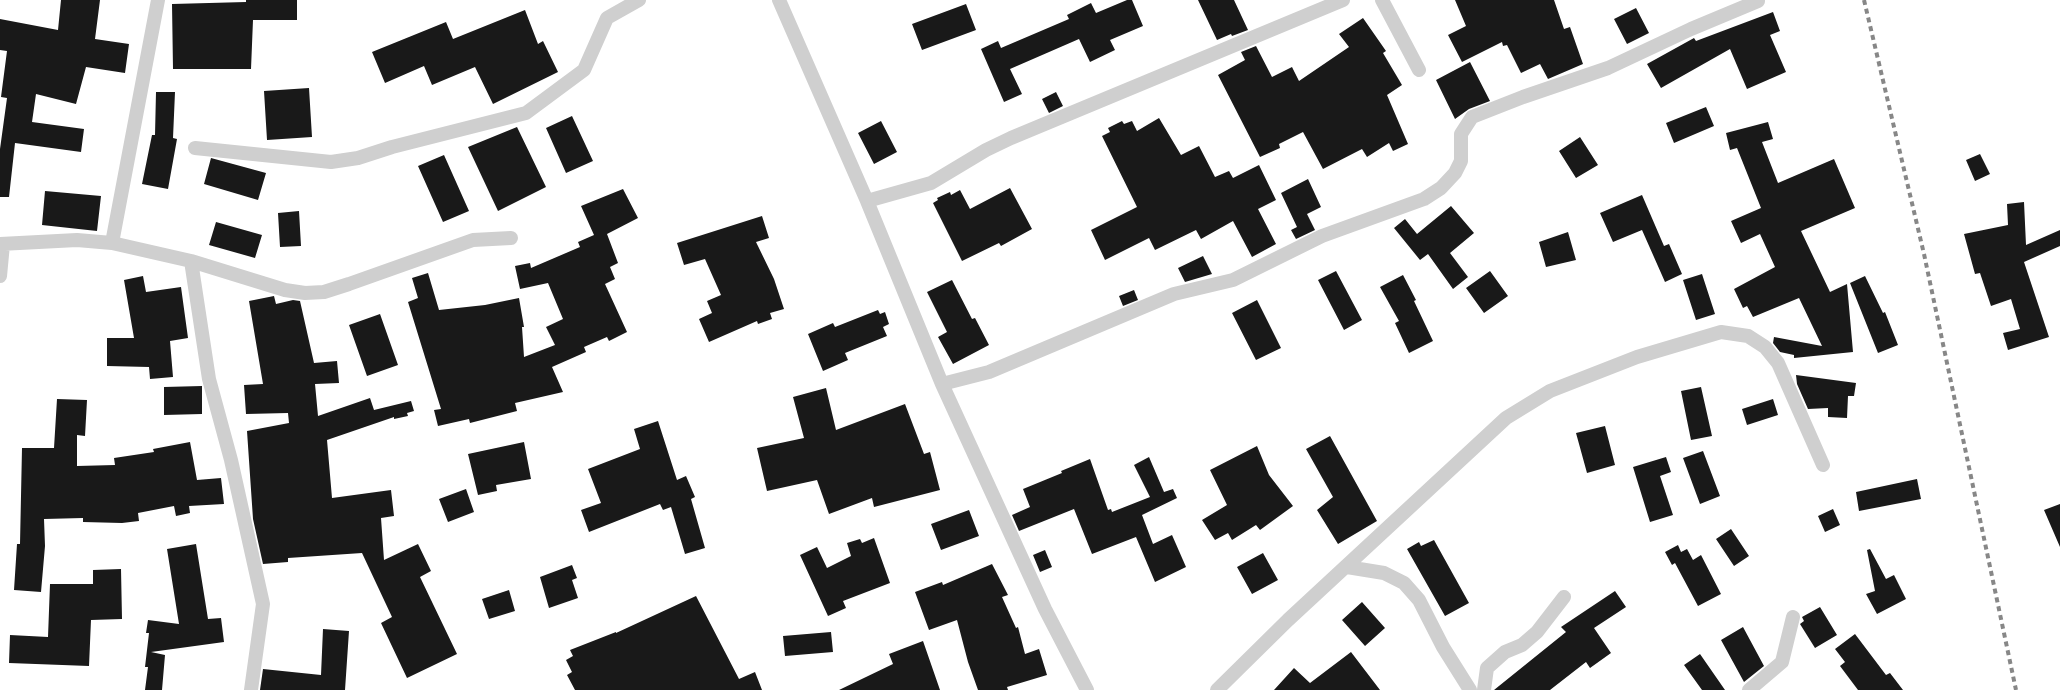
<!DOCTYPE html>
<style>
body{margin:0}
canvas{display:block;background:#fff}
</style>
<canvas width="2060" height="690"></canvas>
<script>
const c = document.querySelector('canvas').getContext('2d');
c.lineJoin = 'round';
function fill(path, color) { c.fillStyle = color; c.fill(path, 'evenodd'); }
const poly = rows => new Path2D(rows.map(r => 'M' + r).join(''));
function stroke(path, color, width, dash) { c.strokeStyle = color; c.lineWidth = width; c.lineCap = dash ? 'butt' : 'round'; c.setLineDash(dash || []); c.stroke(path); }
fill(poly([
 [61,0,100,0,95,39,129,44,125,73,86,67,76,104,36,94,32,122,84,129,81,152,15,143,9,197,0,197,0,149,7,98,1,97,7,51,0,50,0,19,58,30],
 [246,0,297,0,297,20,253,20,251,69,173,69,172,4,246,2],
 [1127,0,1132,0,1143,26,1110,40,1115,50,1090,62,1079,39,1010,69,1022,94,1004,102,981,49,998,41,1001,48,1069,19,1067,15,1091,3,1096,13],
 [1198,0,1234,0,1248,30,1232,36,1231,34,1217,40],
 [1455,0,1554,0,1564,29,1570,27,1583,64,1548,79,1540,64,1521,73,1507,45,1503,46,1502,42,1462,62,1448,35,1466,26],
 [966,4,976,30,922,50,912,24],
 [1636,8,1649,33,1627,44,1614,19],
 [525,10,538,44,543,41,558,72,493,104,475,67,432,85,424,66,385,83,372,52,446,22,453,39],
 [1773,12,1780,31,1770,35,1786,72,1747,89,1730,49,1661,88,1647,64,1694,38,1696,41],
 [1363,18,1386,51,1383,53,1402,85,1387,95,1408,144,1393,151,1389,143,1367,157,1362,149,1323,169,1303,132,1279,144,1280,148,1260,157,1218,75,1245,60,1241,52,1256,46,1272,77,1292,67,1299,81,1349,47,1339,34],
 [1470,62,1490,101,1469,109,1455,119,1436,80],
 [309,88,312,137,267,140,264,91],
 [156,92,175,92,173,138,177,139,168,189,142,184,152,135,155,135],
 [1056,92,1063,106,1049,113,1042,99],
 [1706,107,1714,126,1674,143,1666,123],
 [572,116,593,161,566,173,546,128],
 [1159,118,1181,155,1199,146,1215,177,1229,171,1233,178,1259,165,1276,200,1258,209,1276,244,1252,257,1233,221,1201,239,1196,230,1155,250,1149,238,1105,260,1091,230,1137,207,1102,136,1110,132,1108,128,1122,121,1124,124,1132,121,1137,131],
 [881,121,897,152,874,164,858,133],
 [1768,122,1773,139,1762,142,1778,183,1834,159,1855,208,1801,231,1830,292,1847,284,1853,352,1794,358,1794,355,1780,352,1773,343,1774,337,1822,346,1799,298,1753,317,1747,306,1743,308,1734,289,1775,267,1760,234,1741,243,1731,221,1761,208,1737,148,1730,150,1726,133],
 [517,127,546,187,498,211,468,147],
 [1580,137,1598,165,1576,178,1559,151],
 [1980,154,1990,174,1975,181,1966,160],
 [444,155,469,211,443,222,418,166],
 [211,158,266,173,258,200,204,184],
 [1308,179,1321,207,1307,214,1315,230,1296,239,1291,230,1297,227,1281,193],
 [1010,188,1032,229,1001,246,999,243,962,261,933,203,938,200,937,198,950,192,951,195,960,190,970,209],
 [623,189,638,218,607,234,618,263,610,267,615,279,605,284,627,332,609,341,607,337,584,347,586,352,552,367,563,392,515,403,517,411,470,423,469,419,438,426,434,410,441,409,408,302,418,298,412,278,428,273,439,310,485,305,519,298,524,327,522,327,524,357,555,345,546,327,563,319,548,283,520,289,515,266,530,263,531,268,580,247,578,242,594,235,581,206],
 [45,191,101,196,97,231,42,225],
 [1642,195,1664,246,1669,244,1682,274,1665,282,1642,230,1613,242,1600,213],
 [2024,202,2026,245,2060,230,2060,246,2024,262,2049,337,2008,350,2003,333,2020,329,2011,299,1991,306,1980,273,1975,274,1964,234,2008,225,2007,204],
 [1451,206,1474,233,1450,253,1468,277,1453,289,1428,254,1420,260,1394,228,1405,219,1417,234],
 [299,211,301,246,280,247,278,213],
 [762,216,769,238,756,242,774,279,784,309,770,313,772,319,758,324,757,321,709,342,699,319,712,313,707,301,721,295,705,259,684,265,677,243],
 [216,222,262,235,255,258,209,245],
 [1568,232,1576,260,1546,267,1539,242],
 [1203,256,1212,274,1185,282,1178,268],
 [1336,271,1362,320,1344,330,1318,280],
 [1490,271,1508,296,1484,313,1466,288],
 [1702,274,1715,314,1696,320,1683,280],
 [1403,275,1416,300,1414,301,1433,341,1409,353,1395,323,1399,321,1380,287],
 [143,276,146,292,181,287,188,338,170,341,173,377,150,379,149,367,107,366,107,338,134,338,124,280],
 [1865,276,1883,313,1885,312,1898,345,1878,353,1850,283],
 [952,280,972,319,975,318,989,345,953,364,938,337,947,332,927,292],
 [1134,290,1138,300,1123,306,1119,296],
 [274,296,276,304,293,300,300,301,314,363,337,361,339,383,315,384,318,416,370,398,374,410,411,401,414,411,407,413,408,416,394,419,394,417,327,440,332,498,391,490,394,516,381,518,384,560,418,544,431,571,420,577,457,654,407,678,381,623,392,617,362,553,288,558,288,562,263,564,253,519,247,431,289,423,288,413,246,414,244,385,263,384,249,301],
 [1257,300,1281,348,1256,360,1232,313],
 [878,310,880,314,885,312,889,324,883,327,887,336,845,353,848,360,823,371,808,334,833,323,835,327],
 [380,314,398,365,367,376,349,325],
 [1796,375,1856,383,1854,396,1848,396,1847,418,1828,417,1828,408,1808,409,1797,384],
 [202,386,202,414,164,415,164,387],
 [1701,387,1712,436,1691,440,1681,391],
 [826,388,836,430,905,404,924,454,930,452,940,490,874,507,872,498,829,514,817,480,767,491,757,448,804,438,793,397],
 [57,399,87,400,85,436,77,435,77,466,115,465,114,458,154,452,153,449,190,442,197,480,221,478,224,504,189,506,190,513,176,516,174,506,138,513,139,521,122,523,83,522,83,518,44,519,45,546,41,592,14,590,17,544,20,544,22,448,54,448],
 [1773,399,1778,415,1747,425,1742,409],
 [658,421,677,480,686,476,695,497,691,499,705,548,685,554,671,507,663,510,660,504,589,532,581,510,601,503,588,469,640,449,634,429],
 [1605,426,1615,465,1587,473,1576,433],
 [1330,436,1377,521,1338,544,1317,510,1333,497,1306,449],
 [524,442,531,479,496,485,497,491,478,495,468,454],
 [1257,446,1269,475,1293,506,1260,530,1256,525,1232,540,1228,533,1215,540,1202,520,1227,505,1210,470],
 [1703,451,1720,496,1700,504,1683,458],
 [1149,457,1164,492,1173,489,1177,498,1142,515,1153,544,1172,535,1186,567,1155,582,1136,537,1092,554,1074,509,1019,531,1012,515,1030,507,1023,489,1062,473,1061,471,1090,459,1108,510,1111,509,1112,512,1150,497,1134,465],
 [1666,457,1671,472,1660,476,1673,515,1650,522,1633,467],
 [1917,479,1921,499,1859,511,1856,492],
 [466,489,474,512,448,522,439,499],
 [2060,504,2060,547,2044,510],
 [1833,509,1840,525,1825,532,1818,516],
 [969,510,979,536,941,550,931,524],
 [1731,529,1749,556,1734,566,1716,539],
 [874,538,890,583,843,601,846,608,828,616,800,555,817,547,827,568,851,556,847,543,860,539,862,543],
 [1434,540,1469,603,1445,616,1407,549,1419,542,1421,546],
 [196,544,208,619,221,618,224,642,151,652,165,655,162,690,145,690,148,667,145,667,149,633,146,633,148,620,179,624,167,549],
 [1678,545,1681,552,1687,549,1693,560,1701,555,1721,594,1698,606,1675,563,1672,565,1665,552],
 [1870,549,1886,579,1894,575,1906,599,1877,614,1866,594,1875,591,1867,550],
 [1045,550,1052,567,1040,572,1033,555],
 [1263,553,1278,580,1252,594,1237,567],
 [992,564,1008,595,1002,597,1016,628,1018,627,1025,654,1039,649,1047,675,1007,687,1008,690,978,690,968,662,957,620,929,630,915,592,942,582,943,585],
 [572,565,577,578,572,580,578,598,549,608,540,577],
 [121,569,122,619,91,620,89,666,9,663,10,635,48,637,50,584,93,584,93,570],
 [509,590,515,611,489,619,482,599],
 [1615,591,1626,607,1594,628,1611,653,1590,668,1586,662,1550,690,1494,690,1566,632,1561,627],
 [696,596,739,679,755,672,762,690,575,690,567,675,572,672,566,660,573,656,570,650,616,632,616,633],
 [1362,602,1385,628,1365,646,1342,620],
 [1820,607,1837,635,1815,648,1800,624,1804,621,1802,617],
 [1743,627,1764,666,1744,682,1721,640],
 [323,629,349,631,345,690,260,690,263,669,321,675],
 [831,632,833,652,785,656,783,636],
 [1855,634,1886,675,1890,673,1903,690,1858,690,1840,666,1845,662,1835,649],
 [923,641,940,690,839,690,893,664,889,654],
 [1351,652,1380,690,1274,690,1294,668,1310,683],
 [1700,654,1725,690,1702,690,1684,665]
]), '#191919');
stroke(poly([
 [779,0,867,201,942,384,1045,609,1087,690],
 [1382,0,1419,70],
 [195,148,331,162,358,158,392,147,526,113,584,70,607,18,639,0],
 [867,201,931,183,986,150,1011,138,1343,0],
 [112,243,158,0],
 [0,244,77,240,112,243,191,261,285,290,305,293,324,292,349,284,473,240,511,238],
 [191,261,209,379,231,460,263,604,251,690],
 [0,276,3,244],
 [942,384,989,372,1174,294,1233,280,1322,236,1424,199,1441,188,1455,173,1461,161,1461,134,1472,117,1523,97,1608,68,1691,29,1758,1],
 [1347,567,1384,573,1404,583,1419,600,1443,647,1470,690],
 [1217,690,1288,620,1506,418,1550,391,1637,357,1721,332,1748,336,1765,347,1778,363,1823,465],
 [1484,690,1487,668,1505,652,1522,645,1537,632,1564,597],
 [1749,690,1782,662,1793,617]
]), '#cfcfcf', 14);
stroke(poly([
 [1864,0,1924,254,2016,690]
]), '#878787', 4, [5, 4]);
</script>
